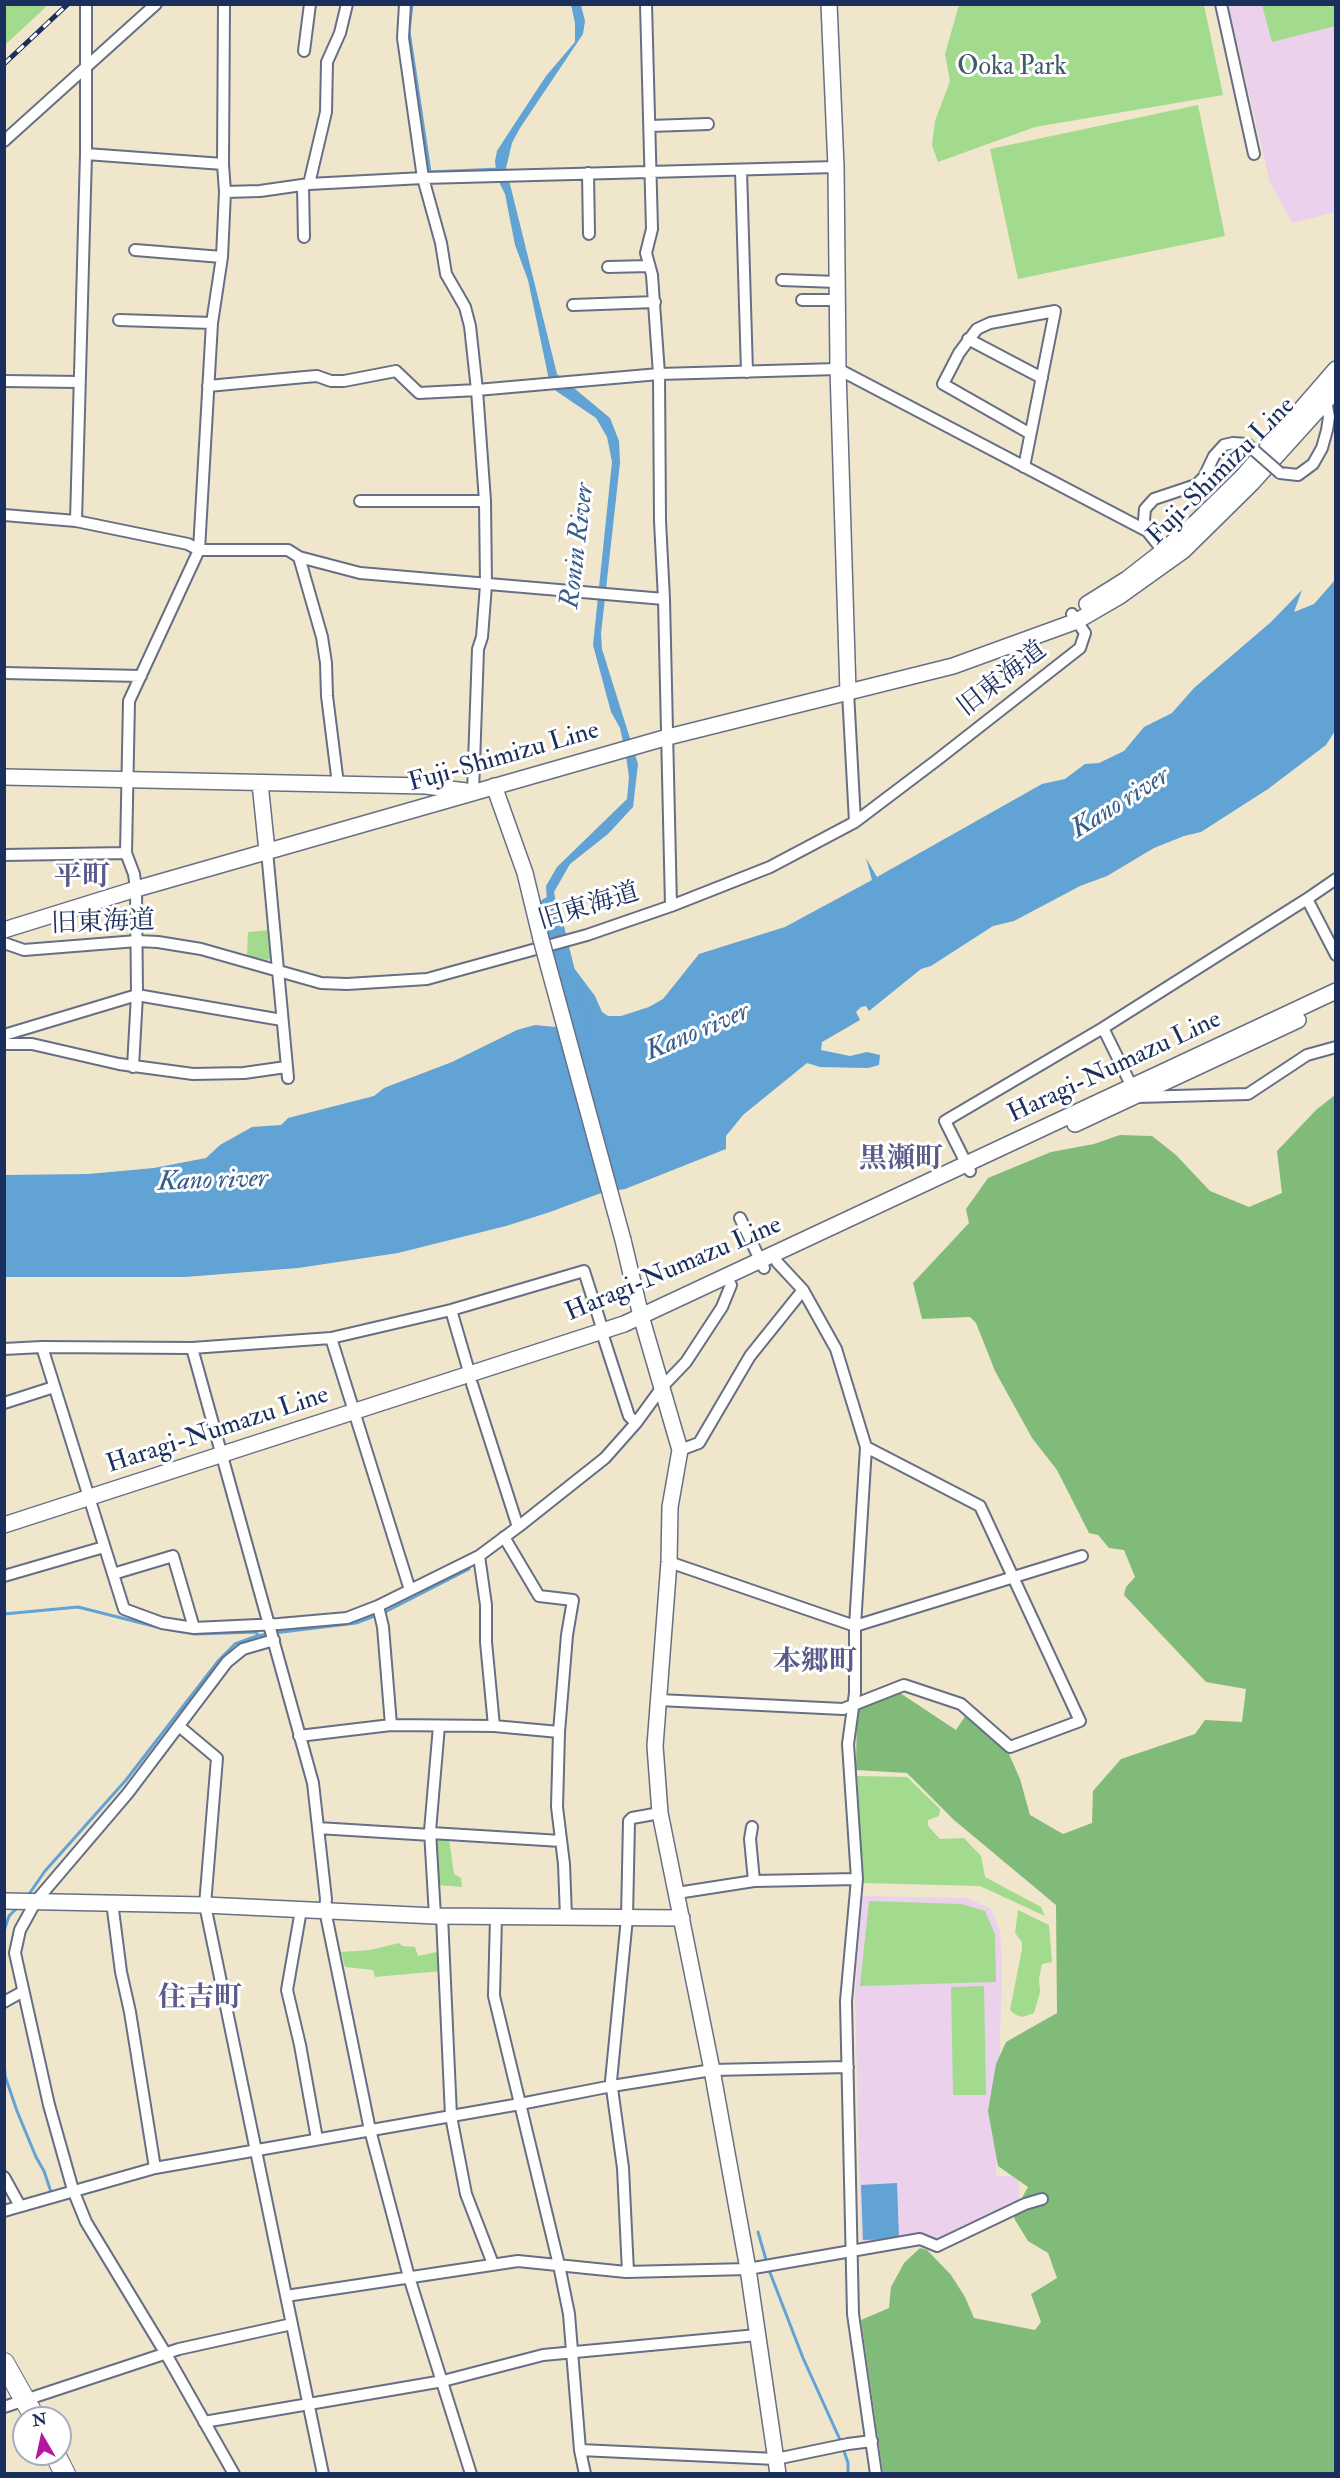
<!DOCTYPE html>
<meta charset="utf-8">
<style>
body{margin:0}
#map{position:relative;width:1340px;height:2478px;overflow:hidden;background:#f0e6cc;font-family:"IM FELL Double Pica",serif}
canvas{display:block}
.frame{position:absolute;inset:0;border:6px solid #1b2f5e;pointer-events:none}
.north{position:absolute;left:12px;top:2406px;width:60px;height:60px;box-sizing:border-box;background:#fff;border:2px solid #a4acbf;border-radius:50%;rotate:351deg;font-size:16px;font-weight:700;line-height:24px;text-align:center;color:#1b2f5e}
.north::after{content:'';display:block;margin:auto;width:21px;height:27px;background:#b5179e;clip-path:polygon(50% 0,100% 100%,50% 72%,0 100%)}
</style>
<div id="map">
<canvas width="1340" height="2478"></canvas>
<div class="frame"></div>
<div class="north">N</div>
</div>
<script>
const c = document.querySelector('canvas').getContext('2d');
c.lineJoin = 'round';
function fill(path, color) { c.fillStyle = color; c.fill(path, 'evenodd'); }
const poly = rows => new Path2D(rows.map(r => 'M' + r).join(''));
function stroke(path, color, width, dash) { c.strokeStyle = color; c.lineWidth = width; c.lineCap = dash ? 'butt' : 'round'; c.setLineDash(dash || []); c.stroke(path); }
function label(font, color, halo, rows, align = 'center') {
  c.font = font + ' "IM FELL Double Pica","Noto Serif JP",serif'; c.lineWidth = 6; c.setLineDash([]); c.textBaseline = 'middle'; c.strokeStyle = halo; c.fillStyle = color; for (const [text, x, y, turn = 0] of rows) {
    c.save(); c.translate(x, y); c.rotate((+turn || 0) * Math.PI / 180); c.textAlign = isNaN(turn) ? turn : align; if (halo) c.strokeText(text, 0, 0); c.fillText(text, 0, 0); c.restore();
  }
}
fill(poly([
 [1228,5,1335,5,1335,212,1292,223,1270,182],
 [862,1896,967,1898,991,1909,1000,1931,1002,1969,996,2176,1018,2176,1020,2203,938,2241,868,2246,861,2242,855,1996]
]), '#ebd1ec');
fill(poly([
 [5,4,48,4,48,5,5,45],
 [959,5,1204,5,1223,95,1035,127,938,162,932,145,935,121,950,81,945,54],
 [1262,5,1335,5,1335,26,1272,42],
 [1198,105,1225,236,1018,279,990,149],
 [270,930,273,956,268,960,247,956,248,932],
 [857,1776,907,1777,940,1809,939,1816,928,1820,928,1826,940,1839,964,1838,981,1856,985,1877,1041,1907,1045,1916,980,1886,862,1883],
 [433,1838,449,1839,454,1874,461,1878,462,1887,438,1885],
 [869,1901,962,1904,985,1911,995,1934,996,1982,860,1986],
 [1018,1910,1049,1925,1052,1962,1042,1964,1039,1979,1040,1992,1034,2013,1023,2017,1016,2015,1010,2010,1022,1949,1022,1942,1015,1933],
 [399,1943,402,1946,415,1947,418,1956,441,1951,442,1971,375,1977,373,1970,345,1967,341,1952,370,1950],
 [984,1986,986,2095,953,2095,951,1987]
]), '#a2db8e');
fill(poly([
 [1335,1095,1335,2473,883,2473,861,2320,889,2308,891,2287,904,2263,920,2248,927,2250,951,2275,965,2297,974,2318,1035,2330,1041,2322,1031,2294,1057,2278,1048,2253,1028,2241,1015,2220,1013,2214,1028,2187,998,2166,988,2111,996,2064,1006,2042,1057,2013,1056,1905,954,1820,907,1773,856,1770,857,1709,894,1689,956,1730,968,1712,1005,1745,1020,1779,1030,1815,1063,1834,1092,1823,1093,1791,1121,1759,1195,1734,1205,1720,1242,1722,1246,1689,1206,1682,1124,1595,1126,1587,1135,1577,1124,1550,1109,1548,1098,1535,1089,1533,1057,1470,1032,1438,995,1371,976,1323,970,1317,922,1319,913,1283,969,1223,966,1209,988,1178,1051,1152,1094,1144,1120,1135,1152,1136,1176,1155,1210,1191,1249,1207,1282,1193,1277,1151,1316,1110]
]), '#81bb79');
fill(poly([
 [571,5,581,5,585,21,583,34,520,128,512,143,506,168,557,374,610,418,619,441,620,463,601,634,602,649,638,764,633,807,608,834,570,864,554,892,561,927,554,930,547,902,546,886,557,867,627,799,629,777,626,756,620,728,611,712,593,645,612,462,607,437,596,418,556,391,549,380,528,280,515,245,505,194,497,178,495,161,497,151,504,140,546,76,575,42,575,23],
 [1335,580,1335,731,1326,745,1268,789,1201,832,1184,836,1154,848,1107,876,1080,886,1014,921,993,926,931,966,921,969,869,1011,866,1006,861,1007,856,1012,860,1020,822,1042,821,1050,850,1056,867,1052,880,1055,879,1065,868,1068,820,1067,807,1063,743,1115,726,1136,726,1149,625,1189,601,1193,550,1212,506,1226,398,1253,298,1268,185,1277,5,1277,5,1175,88,1174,154,1168,206,1158,220,1145,252,1127,281,1125,288,1118,374,1096,384,1088,452,1062,517,1030,535,1025,556,1027,569,1021,573,1015,574,987,571,984,568,972,574,968,595,996,602,1012,608,1016,621,1016,649,1007,663,999,699,954,785,927,872,880,866,858,877,877,1042,784,1065,779,1085,764,1099,763,1124,751,1144,727,1172,713,1194,688,1271,622,1302,590,1294,612,1314,604],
 [897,2183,899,2239,863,2240,861,2185]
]), '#60a3d4');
stroke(poly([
 [412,4,409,31,430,172,499,169],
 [383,1613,469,1569],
 [4,1614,78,1607,161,1628,195,1634,257,1632,257,1636,268,1634],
 [274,1633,356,1623,377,1615],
 [27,1897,45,1871,126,1780,219,1660,235,1644,257,1636],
 [4,1931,9,1916,18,1907],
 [4,2059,5,2076,17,2111,36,2157,44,2171,51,2192],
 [758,2232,769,2270,803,2358,841,2442],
 [843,2448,848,2463,848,2474]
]), '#60a3d4', 3);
stroke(poly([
 [549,907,579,1029]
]), '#60a3d4', 20);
const street = poly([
 [405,4,403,38,423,178,441,243,446,274,465,307,470,326,477,390,485,501,486,585,482,637,478,649,473,792],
 [646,4,652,229,646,253,652,275,659,374,660,521,664,599,671,906],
 [1221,4,1254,154],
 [304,51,310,4],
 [650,126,708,124],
 [4,141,156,4],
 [86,154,223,164],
 [741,170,747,372],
 [588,173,589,234],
 [309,184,326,112,327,62,340,33,347,4],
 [303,186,304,237],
 [225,192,260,191,309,184,423,178,836,167],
 [135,250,222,257],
 [608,267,649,266],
 [782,280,837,282],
 [802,300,837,300],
 [573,305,655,302],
 [119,320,212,323],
 [968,339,1042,378],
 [4,381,79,382],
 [208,386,305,377,317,376,331,381,344,381,396,371,419,393,477,390,659,374,838,369,1147,531,1163,551],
 [1024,467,1055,311,990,323,977,329,959,353,943,384,1029,433],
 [1280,473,1298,475,1313,464,1322,448,1327,430,1329,417,1326,401],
 [360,501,485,501],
 [4,515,76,521,188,544,199,550,288,550,299,557,360,573,664,599],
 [76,521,86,154,86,4],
 [1147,531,1144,520,1145,509,1154,499,1196,485,1204,477,1214,456,1224,445,1233,443,1247,444],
 [299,557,322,637,326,663,327,696,338,784],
 [4,673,141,676],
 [848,692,855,822],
 [267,851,288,1078],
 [4,855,126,853],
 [1307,899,1336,955],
 [4,943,24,950,137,941,158,942,201,949,321,983,347,984,427,979,587,935,671,906,770,867,855,822,937,760,1080,648,1085,633,1072,614],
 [1103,1028,1137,1097,1248,1094,1307,1055,1336,1047],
 [4,1035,137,995,282,1020],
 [4,1044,32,1044,119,1064,193,1074,244,1073,286,1067],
 [133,1067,137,995,136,889,134,874,126,853,129,701,199,550,212,323,222,257,225,192,223,164,224,4],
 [970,1171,945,1121,1103,1028,1307,899,1336,879],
 [740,1218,764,1268],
 [777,1262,803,1290,836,1349,866,1447,855,1626,855,1693,848,1744,857,1879,846,2001,853,2314,876,2474],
 [451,1310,470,1375],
 [331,1338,410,1590],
 [604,1339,629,1416,636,1423],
 [42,1347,124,1609,162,1623,194,1628,279,1624,347,1618,378,1606,479,1556,518,1527,605,1458,636,1423,663,1386,686,1362,722,1307,731,1285],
 [192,1348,313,1783,326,1899,325,1910,370,2130,409,2277,471,2474],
 [4,1349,42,1347,192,1348,331,1338,451,1310,584,1271,603,1331],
 [472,1384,518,1527],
 [4,1403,54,1387],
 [680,1450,699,1443,750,1356,803,1290],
 [504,1537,539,1596,573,1600,567,1635,559,1732,557,1807,564,1864,566,1917],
 [479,1556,486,1605,486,1642,494,1726],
 [669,1562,855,1626,1082,1556],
 [113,1574,173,1556,194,1628],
 [4,1576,104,1547],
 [378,1606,383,1627,391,1725],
 [659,1700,843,1709,904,1685,961,1704,1010,1747,1080,1721,980,1506,866,1447],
 [180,1727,217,1758,205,1905,323,2474],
 [299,1736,391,1725,494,1726,559,1732],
 [752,1827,750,1839,754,1881],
 [318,1828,431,1835],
 [431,1833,561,1841],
 [677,1893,754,1881,857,1879],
 [112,1902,121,1972,130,2012,155,2168],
 [301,1910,287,1990,300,2045,317,2139],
 [435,1916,430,1831,439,1726],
 [442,1916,451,2116,466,2194,493,2264],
 [496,1917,494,1996,559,2265,569,2314,580,2450,585,2474],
 [4,2002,22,1992],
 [4,2177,20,2206],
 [4,2211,155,2168,520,2104,612,2086,712,2070,848,2067],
 [628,2272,623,2168,611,2081,627,1918,629,1821,632,1818,660,1813],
 [286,2296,518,2261,626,2272,748,2269,920,2239,937,2246,1025,2204,1042,2199],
 [4,2407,179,2349,292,2324],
 [204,2422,443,2381,543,2355,757,2335],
 [580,2450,776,2459,848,2444,872,2441],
 [234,2474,166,2354,86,2222,73,2190,49,2105,15,1953,20,1930,36,1901,128,1793,227,1662,243,1649,274,1640]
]);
const secondary = poly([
 [829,4,836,167,838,369,848,692],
 [1087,604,1127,579,1163,551,1195,523,1244,475,1336,369],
 [4,777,426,786,466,791],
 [260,783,267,851],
 [494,786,525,873,541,939],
 [4,930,136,889,668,737,953,666,1077,621,1120,596,1183,551,1252,483,1336,390],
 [1075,1124,1298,1020],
 [623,1240,641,1316,680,1450,670,1507,669,1562,655,1746,660,1813,712,2070,748,2269,778,2474],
 [4,1525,624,1324,1336,991],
 [4,1901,205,1905,435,1916,682,1918]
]);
const highway = poly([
 [4,2363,35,2418],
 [55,2454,65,2474]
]);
stroke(street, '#666f84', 14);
stroke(secondary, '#666f84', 18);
stroke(highway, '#666f84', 22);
stroke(street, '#fff', 10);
stroke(secondary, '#fff', 15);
stroke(highway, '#fff', 20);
const rail = poly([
 [4,64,68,4]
]);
stroke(rail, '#1b2f5e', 5);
stroke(rail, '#fff', 3, [9]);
const streetBridge = poly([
 [1247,444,1280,473]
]);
const secondaryBridge = poly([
 [541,939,623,1240]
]);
stroke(streetBridge, '#666f84', 14, []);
stroke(secondaryBridge, '#666f84', 18, []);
stroke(streetBridge, '#fff', 10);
stroke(secondaryBridge, '#fff', 15);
label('26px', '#3d5a6a', '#fff', [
 ["Ooka Park",1012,68]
]);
label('26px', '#1b2f5e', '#fff', [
 ["Fuji-Shimizu Line",1222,472,-45],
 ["旧東海道",1003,680,-38],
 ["Fuji-Shimizu Line",504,758,-16],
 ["旧東海道",589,908,-17],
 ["旧東海道",103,924,-2],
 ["Haragi-Numazu Line",1115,1068,-25],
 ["Haragi-Numazu Line",674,1270,-23],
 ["Haragi-Numazu Line",218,1431,-18]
]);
label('italic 27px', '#375d8d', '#fff', [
 ["Ronin River",579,546,-83],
 ["Kano river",1121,804,-32],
 ["Kano river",698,1033,-23],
 ["Kano river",213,1182,-2]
]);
label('bold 28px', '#5a5b89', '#fff', [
 ["平町",82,879],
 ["黒瀬町",901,1161],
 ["本郷町",815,1664],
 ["住吉町",200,2000]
]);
</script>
